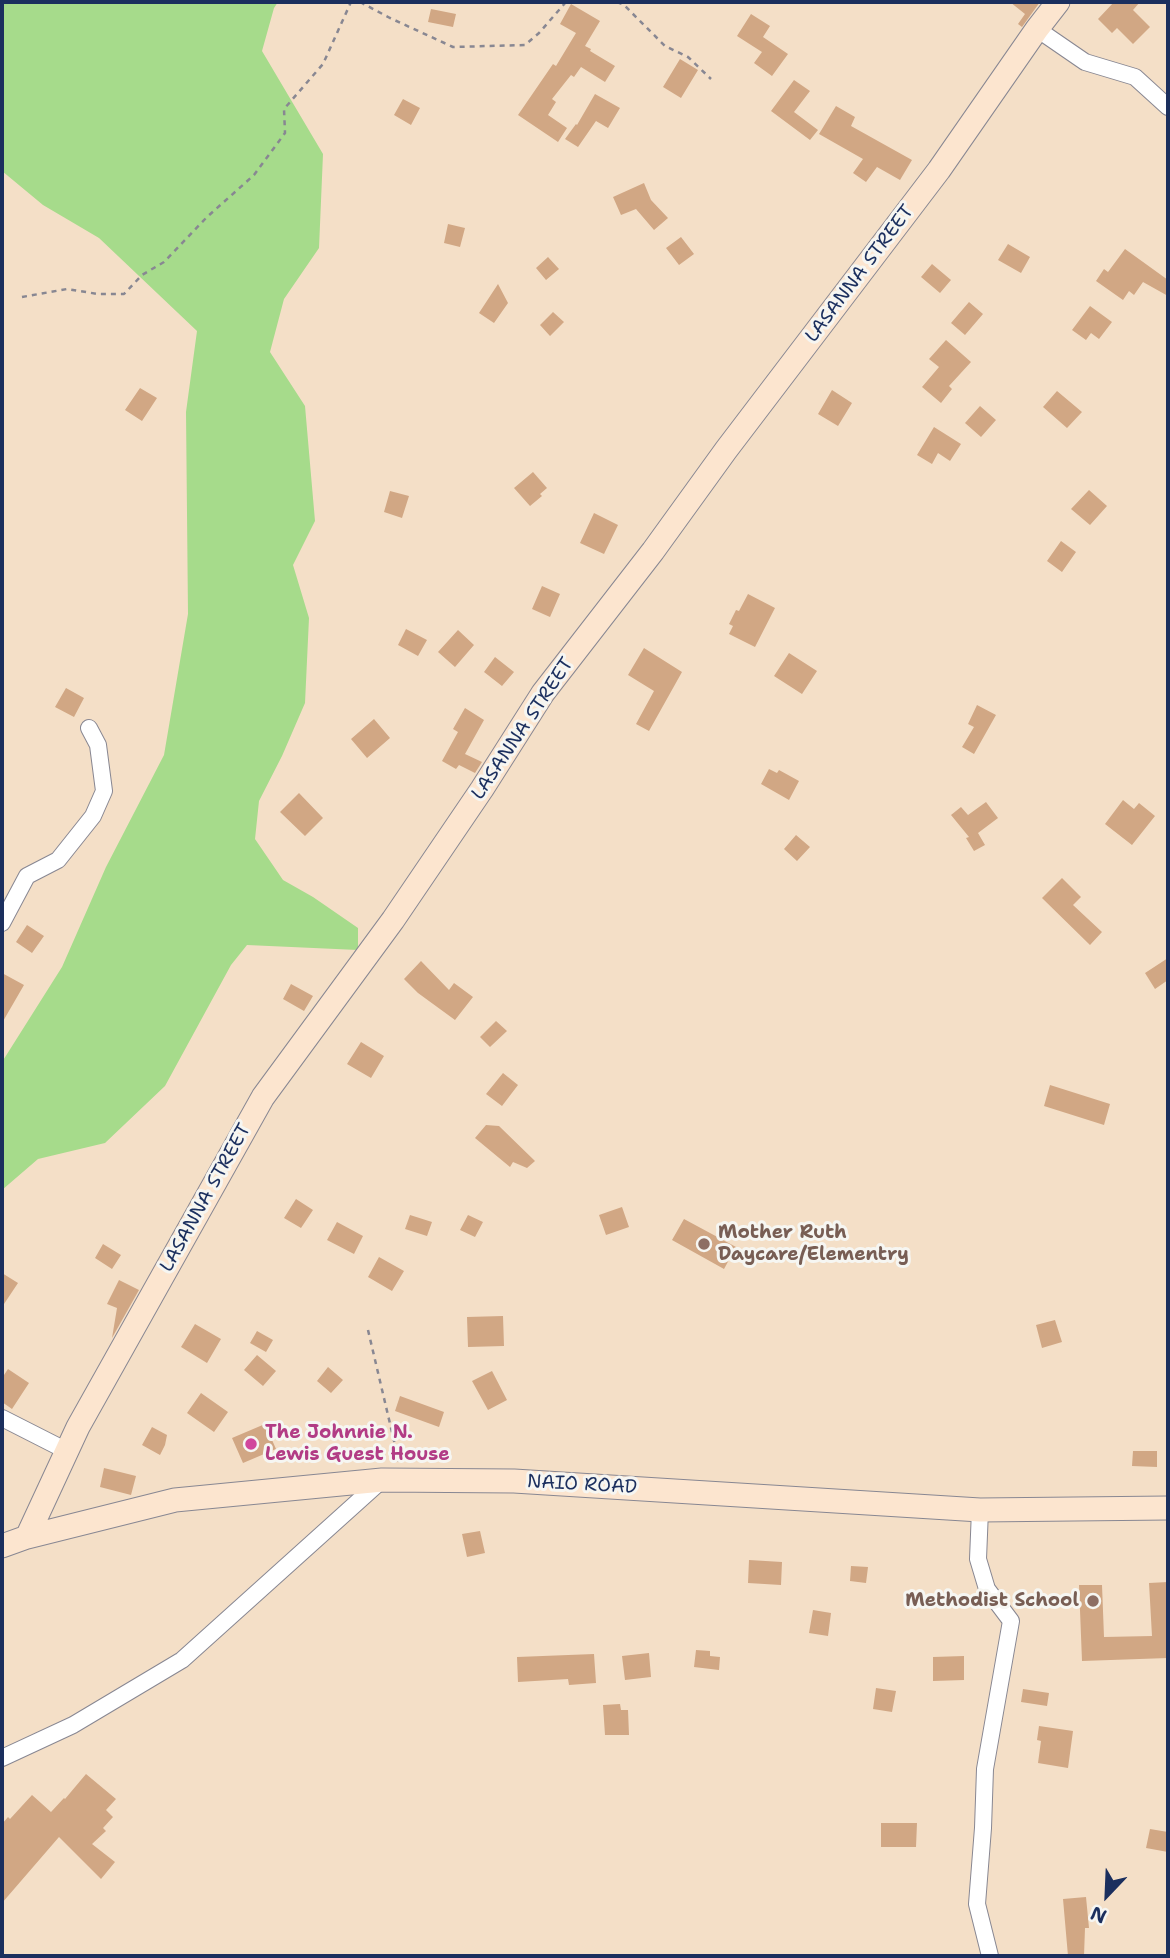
<!DOCTYPE html>
<style>
body{margin:0}
#map{position:relative;width:1170px;height:1958px;overflow:hidden;background:#f4dfc7;font-family:"Shantell Sans",sans-serif}
canvas{display:block}
.frame{position:absolute;inset:0;border:4px solid #1b2f5e;pointer-events:none}
.north{position:absolute;left:1072px;top:1860px;width:70px;height:70px;-webkit-text-stroke:5px #f6f6f2;paint-order:stroke;rotate:203deg;font-size:19px;font-weight:700;line-height:28px;text-align:center;color:#1b2f5e}
.north::after{content:'';display:block;margin:auto;width:24px;height:32px;background:#1b2f5e;clip-path:polygon(50% 0,100% 100%,50% 72%,0 100%)}
</style>
<div id="map">
<canvas width="1170" height="1958"></canvas>
<div class="frame"></div>
<div class="north">N</div>
</div>
<script>
const c = document.querySelector('canvas').getContext('2d');
c.lineJoin = 'round';
function fill(path, color) { c.fillStyle = color; c.fill(path, 'evenodd'); }
const poly = rows => new Path2D(rows.map(r => 'M' + r).join(''));
function stroke(path, color, width, dash) { c.strokeStyle = color; c.lineWidth = width; c.lineCap = dash ? 'butt' : 'round'; c.setLineDash(dash || []); c.stroke(path); }
function label(font, color, halo, rows, align = 'center') {
  c.font = font + ' "Shantell Sans",sans-serif'; c.lineWidth = 6; c.setLineDash([]); c.textBaseline = 'middle'; c.strokeStyle = halo; c.fillStyle = color; for (const [text, x, y, turn = 0] of rows) {
    c.save(); c.translate(x, y); c.rotate((+turn || 0) * Math.PI / 180); c.textAlign = isNaN(turn) ? turn : align; if (halo) c.strokeText(text, 0, 0); c.fillText(text, 0, 0); c.restore();
  }
}
fill(poly([
 [2,2,278,2,274,8,262,51,323,154,319,248,284,299,270,352,305,406,315,521,293,565,309,618,305,703,282,756,259,801,255,839,283,880,313,897,358,928,358,950,247,945,231,965,165,1086,105,1143,38,1159,2,1190,2,1062,62,967,106,867,164,755,188,614,186,412,197,331,99,238,43,205,2,171]
]), '#a6db8b');
fill(poly([
 [1010,2,1040,2,1022,27,1018,24,1025,14],
 [1114,2,1140,2,1133,10,1150,27,1133,44,1117,28,1112,33,1098,19],
 [571,4,600,21,585,46,591,49,590,51,615,66,605,82,581,67,574,77,571,75,552,99,556,102,548,115,567,128,558,142,518,115,553,64,556,66,576,33,560,24],
 [431,9,456,14,453,27,428,22],
 [751,14,770,26,763,37,788,54,772,76,754,63,762,52,737,36],
 [680,59,698,70,681,98,663,87],
 [794,80,810,91,794,112,818,130,810,140,771,111],
 [595,94,620,108,608,128,596,121,578,147,565,139,576,124,577,125],
 [403,99,420,108,411,125,394,115],
 [836,106,855,117,851,126,912,160,900,180,877,167,866,182,853,173,863,159,819,134],
 [644,183,651,200,668,218,654,230,636,209,621,215,613,197],
 [448,224,465,228,460,247,444,243],
 [681,237,694,254,679,265,666,248],
 [1008,244,1030,257,1021,273,998,260],
 [1125,249,1168,280,1168,296,1143,282,1134,295,1129,291,1123,300,1096,281,1104,269,1108,272],
 [548,257,559,269,546,280,536,268],
 [932,264,951,280,940,293,921,277],
 [498,284,508,303,494,323,479,313],
 [969,302,983,314,965,335,951,323],
 [1090,306,1112,322,1099,339,1091,333,1086,340,1072,330],
 [553,312,564,322,550,336,540,325],
 [946,340,971,362,949,386,952,389,941,403,922,387,939,367,929,359],
 [140,388,157,398,142,421,125,410],
 [832,390,852,403,838,426,818,414],
 [1057,391,1082,412,1067,428,1043,407],
 [980,406,996,420,981,437,965,423],
 [934,427,961,444,950,461,938,453,932,464,917,455],
 [533,472,547,488,540,494,542,496,530,506,514,488],
 [1089,490,1107,506,1090,525,1071,509],
 [390,491,409,496,402,518,384,512],
 [594,513,618,525,604,554,580,543],
 [1061,541,1076,552,1062,572,1047,561],
 [542,586,560,594,550,617,532,609],
 [748,594,775,608,755,647,729,634,733,626,729,624,736,610,739,611],
 [406,629,427,640,418,656,398,645],
 [458,630,474,645,455,667,438,652],
 [644,648,682,672,649,731,636,724,654,691,628,675],
 [789,653,817,671,802,694,774,676],
 [495,657,514,672,502,686,484,672],
 [66,688,84,698,74,717,55,707],
 [977,705,996,715,974,754,962,747,974,727,968,724],
 [465,708,484,720,465,754,482,762,475,773,459,765,456,769,442,761,458,732,453,729],
 [374,719,390,738,367,758,351,739],
 [769,769,777,773,779,770,799,781,789,800,761,784],
 [299,793,323,818,305,836,280,812],
 [1123,800,1134,809,1139,803,1155,816,1132,845,1105,824],
 [986,802,998,818,978,833,985,845,974,851,966,838,969,837,951,815,961,807,968,815],
 [796,835,810,847,797,861,784,849],
 [1062,878,1081,897,1073,905,1102,932,1090,945,1042,898],
 [27,925,44,936,32,953,16,942],
 [1168,958,1168,980,1155,989,1145,973],
 [421,961,449,990,454,983,473,997,455,1020,418,993,404,979],
 [2,973,24,985,2,1023],
 [291,984,313,996,304,1011,283,999],
 [496,1021,507,1031,490,1047,480,1037],
 [361,1042,384,1056,371,1078,347,1064],
 [503,1073,518,1085,502,1106,486,1094],
 [1050,1085,1110,1104,1104,1125,1044,1106],
 [486,1125,499,1126,535,1161,527,1168,513,1162,510,1167,475,1138],
 [296,1199,313,1210,301,1228,284,1218],
 [622,1207,629,1227,606,1235,599,1215],
 [410,1215,432,1222,427,1236,405,1229],
 [468,1215,483,1222,475,1237,460,1230],
 [684,1219,736,1247,724,1269,672,1240],
 [337,1222,363,1236,354,1254,327,1240],
 [103,1244,121,1255,112,1269,95,1258],
 [379,1257,404,1271,392,1291,368,1277],
 [2,1273,18,1283,2,1307],
 [119,1280,139,1290,112,1338,117,1308,107,1304],
 [503,1316,504,1346,468,1347,467,1317],
 [1055,1320,1062,1342,1042,1348,1036,1325],
 [195,1324,221,1339,207,1363,181,1347],
 [257,1331,273,1340,266,1352,250,1343],
 [257,1355,276,1371,263,1386,244,1370],
 [328,1367,343,1380,331,1393,317,1381],
 [8,1369,29,1383,12,1409,2,1402,2,1378],
 [492,1371,507,1400,488,1410,472,1381],
 [201,1393,228,1412,214,1432,187,1413],
 [400,1396,444,1412,439,1427,395,1411],
 [265,1424,276,1449,243,1463,232,1438],
 [152,1427,167,1435,165,1445,160,1455,142,1445],
 [1133,1451,1157,1451,1157,1467,1132,1466],
 [104,1468,136,1476,131,1495,100,1487],
 [480,1531,485,1553,467,1557,462,1534],
 [749,1560,782,1562,781,1585,748,1583],
 [851,1566,868,1567,866,1583,850,1581],
 [1168,1582,1168,1658,1082,1661,1079,1585,1102,1585,1104,1637,1152,1636,1149,1583],
 [813,1610,831,1613,828,1636,809,1633],
 [696,1650,710,1651,710,1656,720,1657,719,1670,694,1667],
 [649,1653,651,1677,625,1680,622,1656],
 [594,1654,596,1683,569,1685,568,1679,518,1682,517,1657],
 [964,1656,964,1680,933,1681,933,1657],
 [876,1688,896,1691,892,1712,873,1709],
 [1023,1689,1049,1693,1047,1706,1021,1702],
 [620,1704,621,1710,628,1710,629,1735,605,1735,603,1705],
 [1039,1726,1073,1731,1068,1768,1038,1763,1041,1741,1037,1740],
 [86,1774,116,1799,106,1810,113,1817,103,1828,106,1831,92,1844,115,1862,101,1879,59,1837,2,1903,2,1824,8,1817,10,1819,32,1795,51,1812,64,1798,65,1799],
 [881,1823,917,1823,916,1847,881,1847],
 [1150,1829,1168,1832,1168,1852,1146,1848],
 [1086,1897,1089,1928,1085,1928,1084,1956,1068,1956,1063,1899]
]), '#d1a784');
const street = poly([
 [1037,29,1085,62,1135,77,1168,107],
 [2,923,27,876,58,860,93,816,104,791,98,745,89,728],
 [2,1418,67,1451],
 [980,1510,978,1559,987,1589,1011,1621,985,1769,983,1828,977,1904,990,1956],
 [2,1758,73,1725,182,1660,382,1480]
]);
const secondary = poly([
 [27,1537,78,1427,263,1097,393,920,482,789,543,693,653,551,726,450,939,170,1037,29,1058,2],
 [2,1546,27,1537,175,1500,382,1480,514,1481,980,1510,1168,1508]
]);
stroke(street, '#888792', 18);
stroke(secondary, '#888792', 25);
stroke(poly([
 [360,2,390,18,453,47,525,45,539,33,566,2],
 [617,2,624,5,665,46,688,57,711,79],
 [22,297,67,289,98,294,124,294,142,275,164,262,207,217,254,175,285,133,284,109,323,64,351,2],
 [368,1330,399,1462]
]), '#888792', 2.5, [5, 5]);
stroke(street, '#fff', 16);
stroke(secondary, '#fce5cf', 23);
for (const [x, y, r, color] of [
 [704,1244,7,"#8d6e63"],
 [251,1444,7,"#d1479c"],
 [1093,1601,7,"#8d6e63"]
]) { const dot = new Path2D(); dot.arc(x, y, r, 0, 2 * Math.PI); c.fillStyle = color; c.fill(dot); stroke(dot, '#f6f6f2', 2.5); }
label('19px', '#1b2f5e', '#f6f6f2', [
 ["LASANNA STREET",860,274,-53],
 ["LASANNA STREET",523,729,-56],
 ["LASANNA STREET",206,1198,-61],
 ["NAIO ROAD",582,1485,3]
]);
label('bold 19px', '#785e54', '#f6f6f2', [
 ["Mother Ruth",718,1233],
 ["Daycare/Elementry",718,1255],
 ["Methodist School",1079,1601,"right"]
], 'left');
label('bold 19px', '#b23c85', '#f6f6f2', [
 ["The Johnnie N.",265,1433],
 ["Lewis Guest House",265,1455]
], 'left');
</script>
